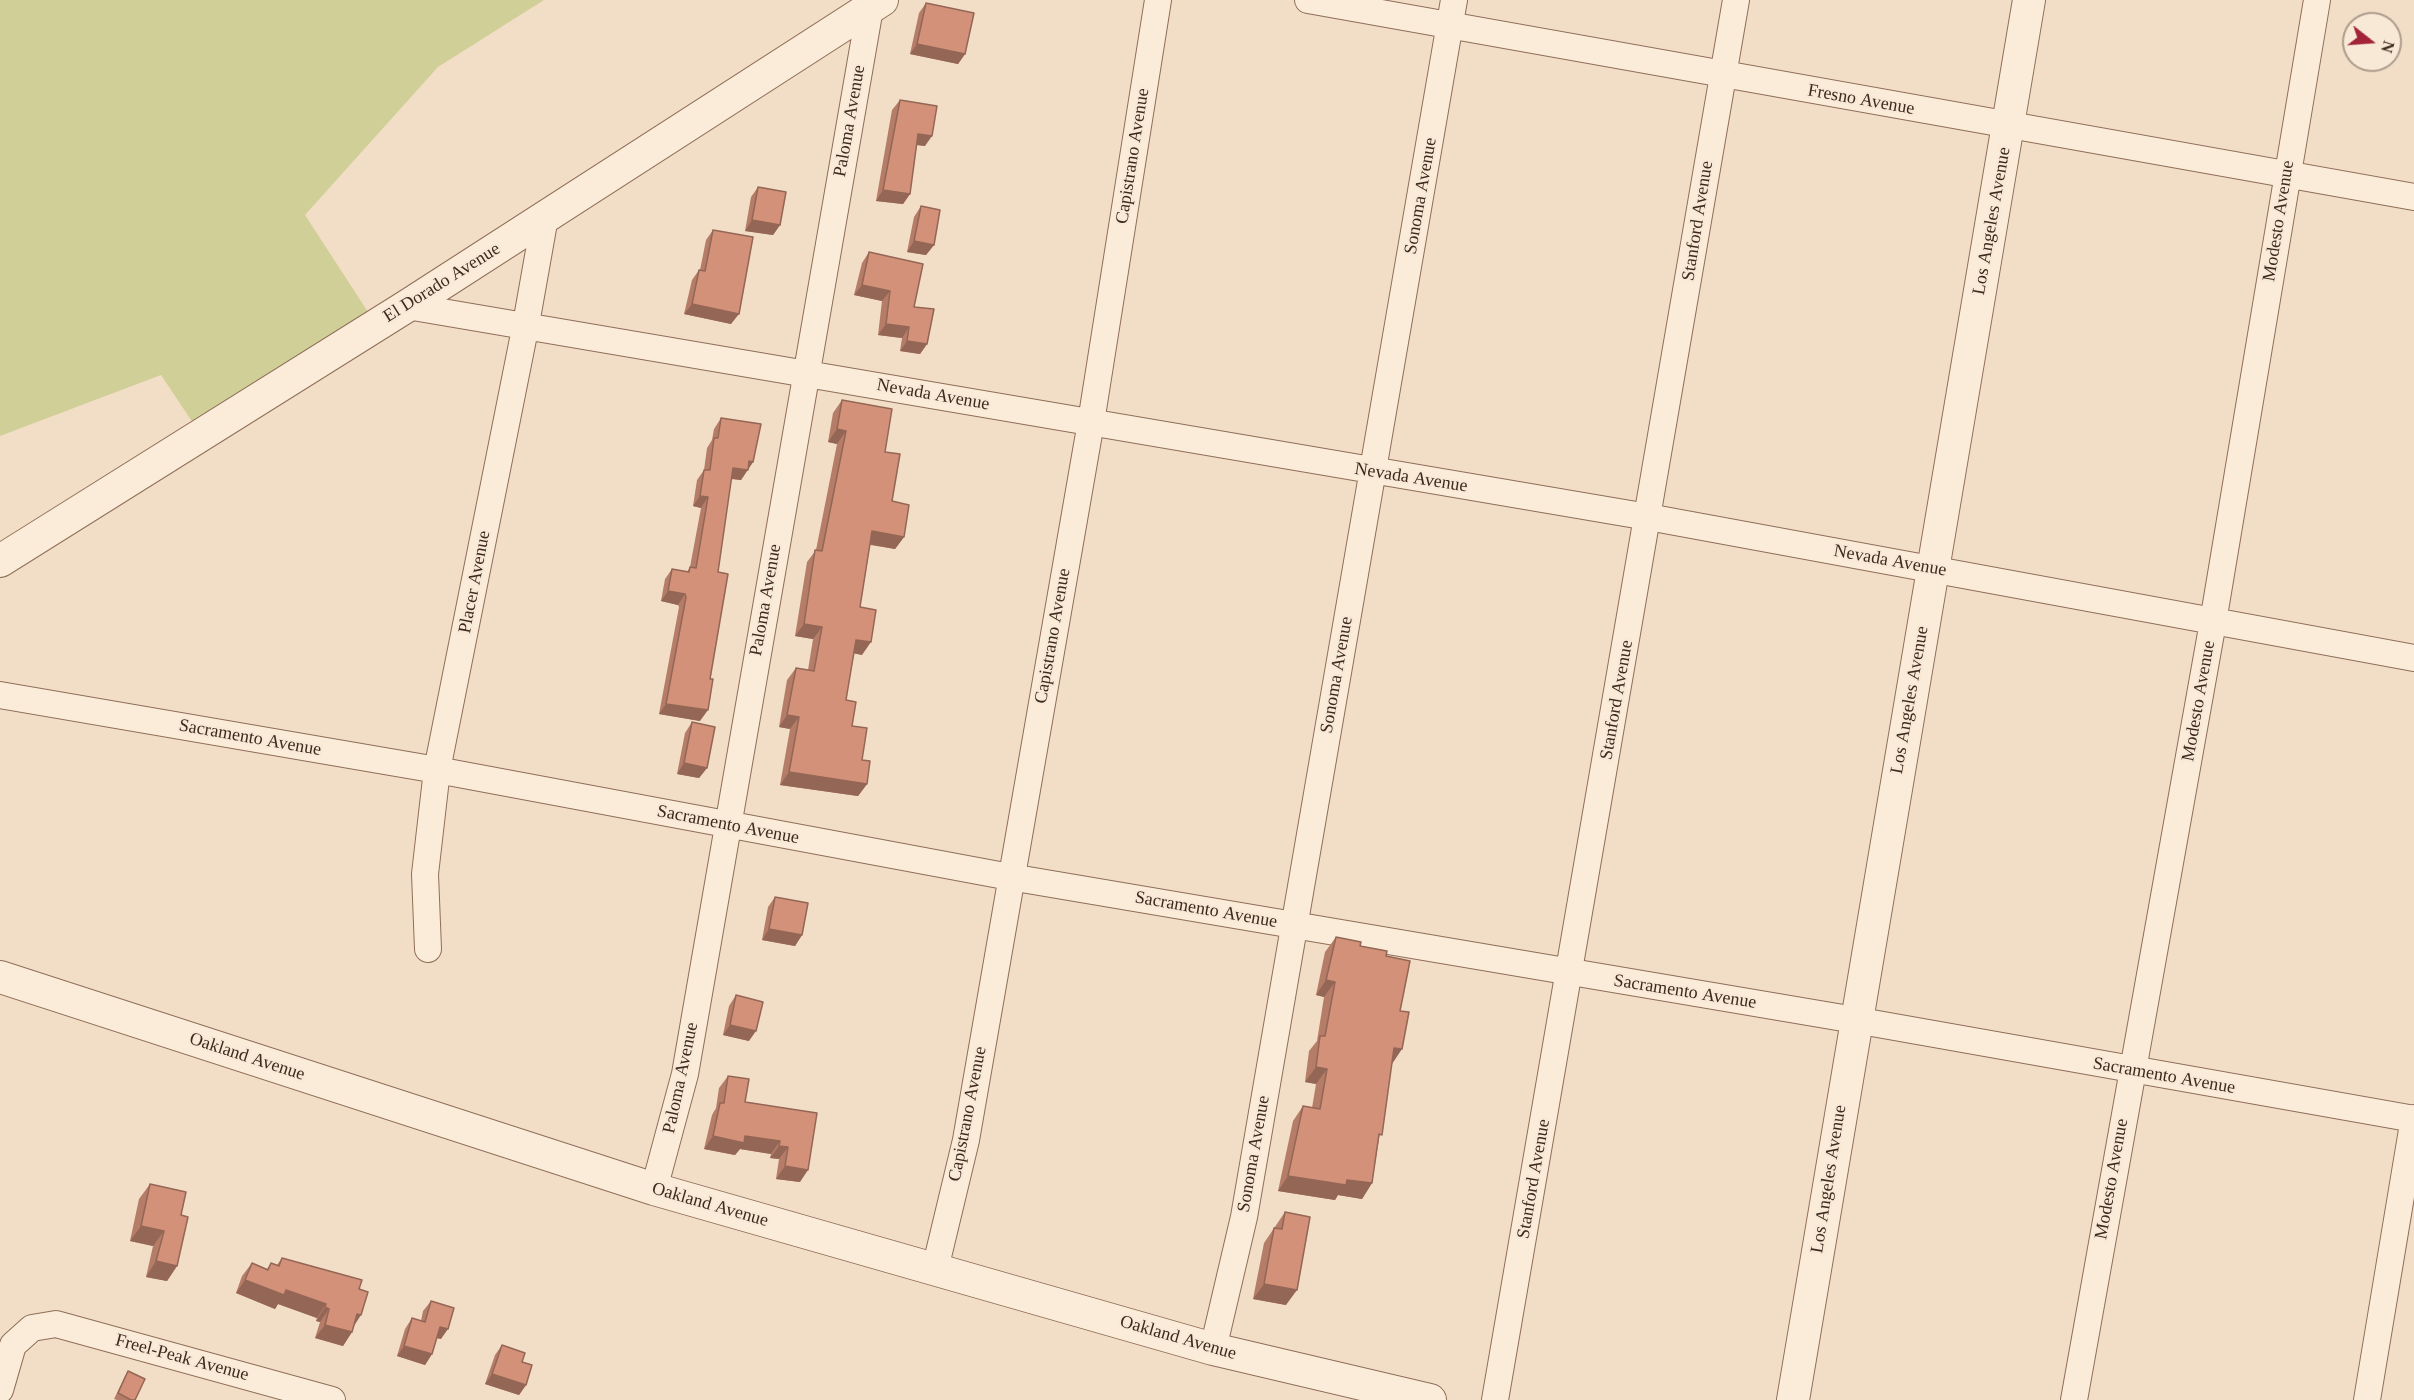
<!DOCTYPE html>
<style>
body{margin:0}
#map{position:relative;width:2414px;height:1400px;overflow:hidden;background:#f2dec6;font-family:Georgia,serif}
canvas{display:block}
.north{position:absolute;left:2342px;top:12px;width:60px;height:60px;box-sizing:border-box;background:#f8e9d6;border:2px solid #ae9c8c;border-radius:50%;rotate:107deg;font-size:16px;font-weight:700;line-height:24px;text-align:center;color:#3e291e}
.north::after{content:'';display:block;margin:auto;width:21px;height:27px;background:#a32438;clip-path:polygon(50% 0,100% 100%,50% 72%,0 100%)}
</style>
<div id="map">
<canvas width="2414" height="1400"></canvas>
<div class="north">N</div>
</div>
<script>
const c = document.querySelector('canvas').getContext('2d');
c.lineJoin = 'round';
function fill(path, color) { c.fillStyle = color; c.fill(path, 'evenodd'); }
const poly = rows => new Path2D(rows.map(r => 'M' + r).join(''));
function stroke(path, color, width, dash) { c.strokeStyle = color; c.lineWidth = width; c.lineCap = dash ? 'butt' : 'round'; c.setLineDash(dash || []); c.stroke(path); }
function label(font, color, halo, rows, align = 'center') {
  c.font = font + ' Georgia,serif'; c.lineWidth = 4.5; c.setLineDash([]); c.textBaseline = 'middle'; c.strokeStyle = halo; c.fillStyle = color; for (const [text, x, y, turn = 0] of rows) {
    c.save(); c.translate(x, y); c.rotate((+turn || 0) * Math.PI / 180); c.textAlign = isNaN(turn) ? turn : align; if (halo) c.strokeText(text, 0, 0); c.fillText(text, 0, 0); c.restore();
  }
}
fill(poly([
 [0,0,544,0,438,67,305,215,370,315,195,426,161,375,0,436]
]), '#d1cf98');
const minor = poly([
 [1308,0,2414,197],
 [407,306,1648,517,2414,658],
 [0,695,437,770,1010,877,1855,1020,2414,1119],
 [428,949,425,874,437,770,526,324,545,217],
 [654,1189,685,1074,870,8],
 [935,1269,966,1140,1091,422,1158,0],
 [1213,1349,1244,1217,1454,0],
 [0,1390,13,1345,32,1328,56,1324,332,1400],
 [1495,1400,1736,0],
 [2074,1400,2213,622,2317,0],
 [2367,1400,2414,1118]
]);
const tertiary = poly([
 [0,561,407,306,882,0],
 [0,977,654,1189,1213,1349,1430,1400],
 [1793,1400,2029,0]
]);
stroke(minor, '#8f6e59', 28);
stroke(tertiary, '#8f6e59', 34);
stroke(minor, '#fbecda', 26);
stroke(tertiary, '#fbecda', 32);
fill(poly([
 [926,3,965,54,958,64,910,54,919,13],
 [900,100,925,146,916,145,910,194,903,204,876,201,892,110],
 [758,187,780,225,773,235,745,231,751,197],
 [921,206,934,245,926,255,907,252,914,217],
 [713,230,731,324,684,314,692,280,699,270,700,270,706,240],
 [869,252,914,307,927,344,920,354,900,351,902,338,878,335,882,301,854,295,862,263],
 [842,400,885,452,892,501,904,537,895,549,870,545,860,607,862,655,854,653,846,700,867,784,858,796,780,785,790,729,779,727,787,680,796,668,808,670,813,639,795,636,807,562,816,550,837,444,828,442,833,413],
 [721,418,753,462,741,480,731,479,718,572,700,721,659,714,679,607,678,605,661,601,665,579,672,569,687,572,690,567,701,508,693,506,697,480,704,470,707,448,712,440,714,429],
 [692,722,707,768,699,778,677,774,685,733],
 [775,897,802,935,795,946,762,940,768,907],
 [1336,937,1386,956,1400,1011,1379,1139,1372,1183,1362,1199,1338,1195,1335,1200,1278,1191,1293,1121,1303,1106,1312,1108,1316,1084,1305,1082,1309,1051,1317,1041,1324,997,1316,995,1325,952],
 [736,995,749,1041,723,1035,729,1006],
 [728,1076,745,1102,817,1113,800,1182,776,1179,779,1159,770,1158,771,1154,740,1149,735,1155,704,1149,712,1115,716,1108,719,1088],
 [150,1184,181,1215,177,1266,167,1281,146,1277,153,1246,130,1241,139,1199],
 [1285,1212,1286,1305,1253,1299,1264,1243],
 [282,1258,359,1289,354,1325,352,1332,343,1346,315,1338,320,1322,316,1321,317,1318,278,1304,275,1309,236,1293,242,1276,252,1263,267,1269,271,1263,277,1265],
 [431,1301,441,1339,436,1338,432,1354,425,1365,397,1356,405,1329,412,1318,421,1321,423,1311],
 [502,1345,526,1385,519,1395,485,1384,495,1355],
 [128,1371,135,1400,117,1400,114,1399,125,1376]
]), '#b57d68');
fill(poly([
 [917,44,965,54,958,64,910,54],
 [918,134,932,136,925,146,910,144],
 [883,190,910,194,903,204,876,201],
 [752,220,780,225,773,235,745,231],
 [914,241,934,245,926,255,907,252],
 [862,285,890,291,882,301,854,295],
 [692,304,739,314,731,324,684,314],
 [886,324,909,327,902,338,878,335],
 [907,341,927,344,920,354,900,351],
 [837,429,846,431,837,444,828,442],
 [749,461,753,462,741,480,726,478,733,468],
 [700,496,708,497,701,508,693,506],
 [872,531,904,537,895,549,863,543],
 [668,591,685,594,678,605,661,601],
 [804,624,822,627,813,639,795,636],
 [856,640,871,642,862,655,847,652],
 [666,704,708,710,700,721,659,714],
 [787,715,799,717,790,729,779,727],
 [684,763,707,768,699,778,677,774],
 [789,772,867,784,858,796,780,785],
 [769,929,802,935,795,946,762,940],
 [1326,980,1335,982,1324,997,1316,995],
 [730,1025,756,1031,749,1041,723,1035],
 [1394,1048,1402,1049,1392,1064],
 [1316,1067,1327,1069,1316,1084,1305,1082],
 [713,1136,745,1136,780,1141,771,1154,740,1149,735,1155,704,1149],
 [779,1146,788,1147,779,1159,770,1158],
 [785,1166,808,1170,800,1182,776,1179],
 [1288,1176,1347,1180,1372,1183,1362,1199,1338,1195,1335,1200,1278,1191],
 [141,1226,164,1231,153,1246,130,1241],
 [156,1261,177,1266,167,1281,146,1277],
 [245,1280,286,1290,326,1304,317,1318,278,1304,275,1309,236,1293],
 [1264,1284,1297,1290,1286,1305,1253,1299],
 [325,1307,329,1309,320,1322,316,1321],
 [357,1314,361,1315,352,1329],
 [325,1325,352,1332,343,1346,315,1338],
 [440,1327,448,1329,441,1339,433,1337],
 [404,1346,432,1354,425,1365,397,1356],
 [492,1374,526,1385,519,1395,485,1384]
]), '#946655');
const building = poly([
 [926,3,974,13,965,54,917,44,926,3],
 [900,100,937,106,932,136,918,134,910,194,883,190,900,100],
 [758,187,786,192,780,225,752,220,758,187],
 [921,206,940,210,934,245,914,241,921,206],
 [713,230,753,237,739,314,692,304,699,270,705,271,713,230],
 [869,252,923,264,914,307,934,309,927,344,907,341,909,327,886,324,890,291,862,285,869,252],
 [842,400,892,409,885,452,900,454,892,501,909,505,904,537,872,531,860,607,876,610,871,642,856,640,846,700,856,702,852,726,867,728,862,760,870,761,867,784,789,772,799,717,787,715,796,668,814,671,822,627,804,624,815,550,822,551,846,431,837,429,842,400],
 [721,418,761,424,753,462,749,461,748,470,733,468,718,572,728,574,710,679,713,679,708,710,666,704,686,597,685,594,668,591,672,569,689,572,690,567,696,568,708,497,700,496,704,470,710,470,714,438,718,438,721,418],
 [692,722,715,727,707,768,684,763,692,722],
 [775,897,808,903,802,935,769,929,775,897],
 [1336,937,1361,942,1360,946,1387,951,1386,956,1410,961,1400,1011,1409,1012,1402,1049,1394,1048,1382,1135,1379,1134,1372,1183,1347,1180,1346,1185,1288,1176,1303,1106,1320,1109,1327,1069,1316,1067,1320,1036,1325,1036,1335,982,1326,980,1336,937],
 [736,995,763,1002,756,1031,730,1025,736,995],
 [728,1076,749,1079,745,1102,817,1113,808,1170,785,1166,788,1147,779,1146,780,1141,745,1136,744,1143,713,1136,720,1103,724,1103,728,1076],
 [150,1184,186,1192,181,1215,188,1217,177,1266,156,1261,164,1231,141,1226,150,1184],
 [1285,1212,1310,1217,1297,1290,1264,1284,1274,1228,1282,1229,1285,1212],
 [282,1258,362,1280,359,1289,368,1292,361,1315,357,1314,352,1332,325,1325,329,1309,325,1307,326,1304,286,1290,284,1295,245,1280,252,1263,268,1270,271,1263,279,1266,282,1258],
 [431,1301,454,1308,448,1329,440,1327,432,1354,404,1346,412,1318,425,1322,431,1301],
 [502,1345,525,1353,522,1362,532,1365,526,1385,492,1374,502,1345],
 [128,1371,145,1379,135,1400,131,1400,118,1393,128,1371]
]);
fill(building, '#d39179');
stroke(building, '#946655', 1.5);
label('18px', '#3e291e', '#f8e9d6', [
 ["Fresno Avenue",1861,100,10],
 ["Paloma Avenue",850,121,-80],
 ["Capistrano Avenue",1133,156,-81],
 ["Sonoma Avenue",1421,196,-80],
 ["Stanford Avenue",1698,221,-81],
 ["Los Angeles Avenue",1992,221,-80],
 ["Modesto Avenue",2279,221,-81],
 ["El Dorado Avenue",442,283,-32],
 ["Nevada Avenue",933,395,10],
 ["Nevada Avenue",1411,478,9],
 ["Nevada Avenue",1890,561,10],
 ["Placer Avenue",475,582,-79],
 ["Paloma Avenue",766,600,-80],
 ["Capistrano Avenue",1053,636,-80],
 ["Sonoma Avenue",1337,675,-80],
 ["Stanford Avenue",1617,700,-80],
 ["Los Angeles Avenue",1910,700,-80],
 ["Modesto Avenue",2199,701,-80],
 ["Sacramento Avenue",250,738,10],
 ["Sacramento Avenue",728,825,11],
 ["Sacramento Avenue",1206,910,10],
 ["Sacramento Avenue",1685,992,9],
 ["Oakland Avenue",247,1057,18],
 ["Sacramento Avenue",2164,1076,10],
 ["Paloma Avenue",681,1078,-78],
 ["Capistrano Avenue",968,1114,-79],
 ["Sonoma Avenue",1254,1154,-80],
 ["Stanford Avenue",1534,1179,-80],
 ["Los Angeles Avenue",1829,1179,-81],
 ["Modesto Avenue",2112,1179,-80],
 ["Oakland Avenue",710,1205,16],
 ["Oakland Avenue",1178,1338,16],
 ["Freel-Peak Avenue",182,1358,15]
]);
</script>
